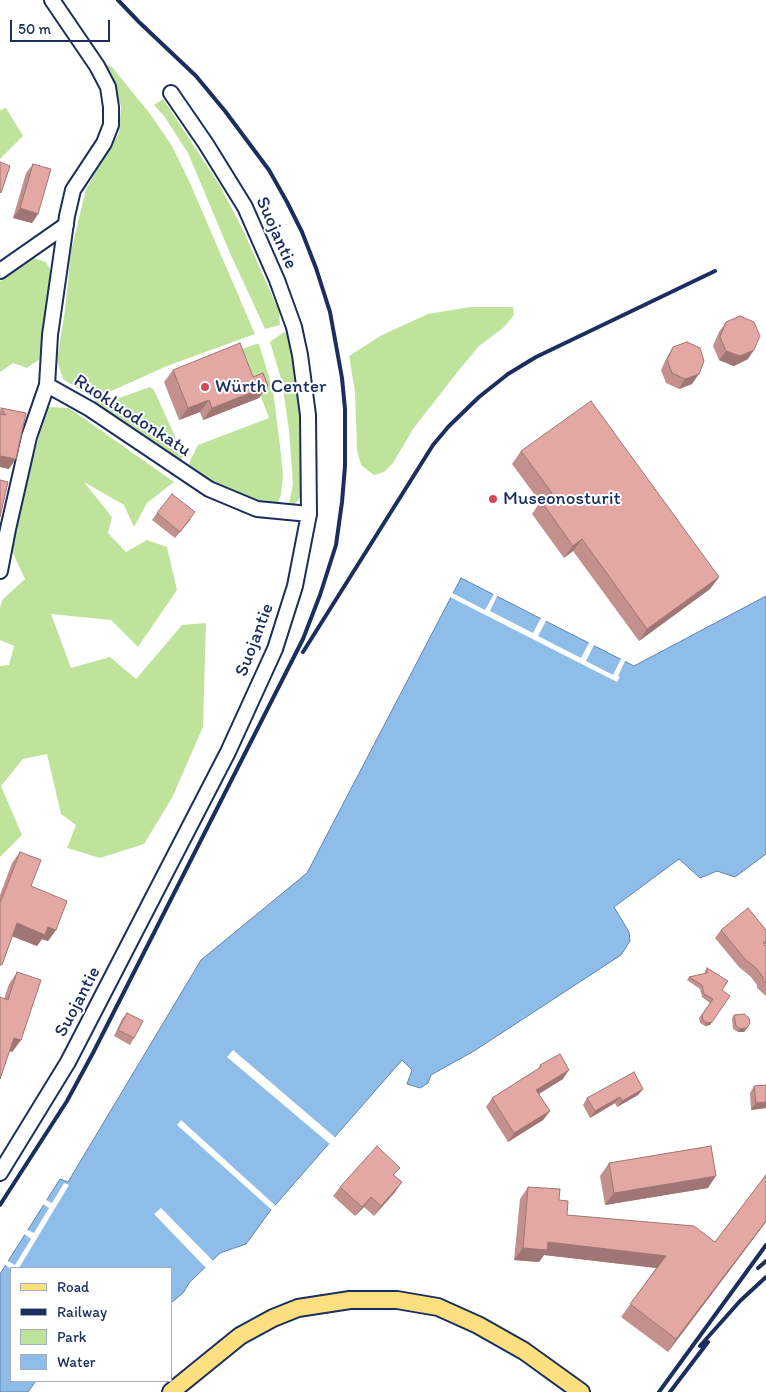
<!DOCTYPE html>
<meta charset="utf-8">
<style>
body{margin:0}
#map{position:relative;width:766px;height:1392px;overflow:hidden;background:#fff;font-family:Itim,sans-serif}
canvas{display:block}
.legend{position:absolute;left:10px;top:1267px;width:162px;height:115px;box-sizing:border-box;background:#fff;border:1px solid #a4acbf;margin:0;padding:6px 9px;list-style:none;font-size:15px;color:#1b2f5e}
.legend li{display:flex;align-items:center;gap:10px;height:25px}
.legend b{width:25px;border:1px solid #a4acbf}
.scale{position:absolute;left:10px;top:20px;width:100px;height:22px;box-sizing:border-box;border:2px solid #1b2f5e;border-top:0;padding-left:6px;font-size:15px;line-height:18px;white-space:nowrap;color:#1b2f5e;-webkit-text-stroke:4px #fff;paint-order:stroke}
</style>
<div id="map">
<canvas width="766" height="1392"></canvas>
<ul class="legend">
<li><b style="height:6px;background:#fce080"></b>Road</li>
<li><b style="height:6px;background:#1b2f5e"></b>Railway</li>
<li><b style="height:14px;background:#c0e39c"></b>Park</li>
<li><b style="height:14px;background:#8ebde9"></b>Water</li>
</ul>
<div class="scale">50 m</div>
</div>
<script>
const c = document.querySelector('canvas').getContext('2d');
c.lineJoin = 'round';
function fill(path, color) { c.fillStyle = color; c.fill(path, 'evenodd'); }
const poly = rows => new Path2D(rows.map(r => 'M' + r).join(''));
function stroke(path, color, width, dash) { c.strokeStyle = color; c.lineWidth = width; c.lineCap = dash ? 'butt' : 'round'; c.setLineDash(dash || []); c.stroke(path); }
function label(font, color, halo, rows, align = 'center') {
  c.font = font + ' Itim,sans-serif'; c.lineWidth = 4; c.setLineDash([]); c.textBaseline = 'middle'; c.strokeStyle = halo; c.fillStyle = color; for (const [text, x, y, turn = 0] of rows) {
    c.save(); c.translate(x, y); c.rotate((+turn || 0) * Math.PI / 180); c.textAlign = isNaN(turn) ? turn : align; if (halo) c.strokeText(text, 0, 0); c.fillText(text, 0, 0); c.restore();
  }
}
fill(poly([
 [105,64,112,67,151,115,172,146,190,183,255,334,167,366,109,392,83,392,63,379,57,360,65,310,71,251,86,189,119,133,121,106],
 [163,99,219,184,243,230,279,311,280,325,265,329,230,253,188,153,164,116,154,105],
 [6,108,23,136,0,159,0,110],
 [34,258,46,262,52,273,40,359,27,368,13,363,0,372,0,281],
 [470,307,513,307,514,315,503,328,479,346,459,370,413,429,393,463,384,472,374,475,361,465,357,450,355,392,349,356,382,335,428,314],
 [284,332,288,334,302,402,303,490,298,501,294,504,289,504,293,484,289,430,282,382,270,342],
 [256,344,259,344,273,390,280,446,283,476,281,495,277,505,225,494,192,471,189,467,190,461,198,445,269,418,254,378,234,352],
 [150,387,154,390,182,452,183,456,181,460,178,460,93,401,116,399],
 [48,407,69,408,174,482,147,503,134,527,124,505,84,482,112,517,108,533,126,552,147,540,167,547,177,590,138,647,111,620,51,614,71,668,110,657,136,679,182,625,206,623,203,727,172,798,144,844,100,858,67,848,76,825,61,814,47,754,23,759,1,786,22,835,0,857,0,666,9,665,14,646,0,640,0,608,2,600,25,579,12,551,27,477]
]), '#c0e39c');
const water = poly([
 [461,578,634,666,766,596,766,854,735,877,717,871,700,878,679,859,614,907,629,932,630,941,621,955,474,1051,431,1075,428,1083,420,1088,407,1084,412,1070,402,1060,270,1211,246,1244,220,1253,189,1283,183,1293,171,1303,171,1268,11,1268,11,1381,36,1381,28,1392,0,1392,0,1274,60,1179,68,1182,201,960,307,873,461,578]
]);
fill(water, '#8ebde9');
stroke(water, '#6084b1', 1);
fill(poly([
 [495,592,498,594,490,611,533,633,542,616,547,619,538,636,581,658,590,641,595,643,586,661,613,675,622,657,626,659,618,676,620,677,617,682,450,597,452,593,485,610],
 [233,1050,337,1139,331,1145,227,1057],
 [181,1120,277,1207,273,1211,177,1125],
 [64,1183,69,1185,19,1268,11,1269,4,1264,6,1260,15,1265,31,1239,23,1233,25,1229,34,1233,49,1208,41,1203,44,1199,52,1203],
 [161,1208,214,1262,207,1269,154,1214]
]), '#fff');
const minor = poly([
 [52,0,97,66,108,87,111,107,111,125,104,143,73,190,67,216,50,335,47,385,90,409,209,489,257,509,309,514],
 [0,271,66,225],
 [0,571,8,529,29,437,47,385],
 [0,1173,68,1062,228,752,275,649,295,586,309,514,308,415,300,355,294,327,277,280,245,207,206,144,171,93]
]);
const major = poly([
 [171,1392,240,1336,273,1318,298,1308,350,1300,397,1300,438,1307,478,1325,524,1351,581,1392]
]);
stroke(minor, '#1b2f5e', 18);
stroke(major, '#1b2f5e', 20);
stroke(minor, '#fff', 14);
stroke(major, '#fce080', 16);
stroke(poly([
 [303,652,433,445,449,426,479,397,508,374,536,357,715,271],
 [0,1205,67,1101,93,1053,303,639,320,595,336,545,342,502,345,466,345,409,342,378,330,312,316,268,302,232,287,202,269,170,225,111,196,76,139,22,118,0],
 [758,1268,766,1261],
 [700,1346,740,1301,766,1277],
 [659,1392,766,1245],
 [670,1392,708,1342]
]), '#1b2f5e', 4);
fill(poly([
 [33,164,38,214,32,223,13,218,26,173],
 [726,322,748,359,734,366,719,360,713,346,719,332],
 [673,347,692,384,679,389,666,383,661,370,667,357],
 [173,370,253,377,268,386,259,398,203,420,200,412,179,420,164,382],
 [1,408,26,413,9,469,0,467,0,410],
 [521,451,719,577,710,589,639,641,573,551,564,558,532,514,540,502,512,464],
 [157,513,191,519,175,538,152,520],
 [20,852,31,886,56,930,48,941,42,939,37,946,12,936,0,967,0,895,12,863],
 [721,930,766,930,766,944,765,945,766,946,766,996,757,988,757,985,751,977,739,967,715,938],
 [707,968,722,990,710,1025,705,1026,700,1023,699,1018,710,1003,702,997,700,989,687,980,689,977,705,974,705,971],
 [17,972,21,1040,12,1052,10,1051,4,999,9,984],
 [127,1013,134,1038,130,1045,114,1036,122,1019],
 [734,1015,750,1023,744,1032,738,1032,733,1029,732,1018],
 [540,1065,563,1079,539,1094,550,1111,543,1120,508,1142,486,1107,492,1098,538,1069],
 [754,1086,766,1108,751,1110,750,1093],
 [643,1089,638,1095,617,1107,615,1103,590,1118,583,1105,587,1098],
 [609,1163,708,1188,605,1205,600,1176],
 [394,1175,402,1182,395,1192,374,1216,364,1207,355,1216,333,1196,340,1187],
 [766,1175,766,1222,668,1352,621,1317,656,1268,544,1255,539,1262,514,1260,520,1199,528,1187,559,1200,567,1215,715,1242]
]), '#c3908d');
fill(poly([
 [20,208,38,214,32,223,13,218],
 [754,350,748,359,734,366,719,360,726,351],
 [699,374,692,384,679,389,685,379],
 [268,386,259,398,203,420,212,408],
 [209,400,200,412,179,420,188,408],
 [0,456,16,459,9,469,0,467],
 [582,539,573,551,564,558,573,546],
 [719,577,710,589,639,641,647,629],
 [17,923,48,927,56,930,48,941,42,939,37,946,9,935],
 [712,1022,710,1025,705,1026,707,1023],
 [747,1028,744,1032,738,1032,740,1029],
 [14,1038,21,1040,12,1052,6,1050],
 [569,1070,563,1079,530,1099,536,1090],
 [643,1089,638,1095,617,1107,622,1101],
 [620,1097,615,1103,590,1118,595,1111],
 [766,1102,766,1108,751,1110,756,1103],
 [550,1111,543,1120,508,1142,514,1133],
 [716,1176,708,1188,605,1205,614,1193],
 [402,1182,395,1192,374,1216,381,1206],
 [371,1197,364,1207,355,1216,362,1207],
 [766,1221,766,1222,668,1352,676,1339],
 [548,1242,666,1256,657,1268,544,1255,539,1262,514,1260,523,1248]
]), '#9f7673');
const building = poly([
 [0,162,10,166,1,193,0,192,0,162],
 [33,164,51,169,38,214,20,208,33,164],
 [740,316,754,322,760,336,754,350,740,356,726,351,720,337,726,322,740,316],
 [687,342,700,348,704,361,699,374,685,379,672,373,667,360,673,347,687,342],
 [240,343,253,377,263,373,268,386,212,408,209,400,188,408,173,370,240,343],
 [591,401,719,577,647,629,582,539,573,546,541,501,552,493,521,451,591,401],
 [1,408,26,413,16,459,0,456,0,414,6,415,1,408],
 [0,480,8,482,0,517,0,480],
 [172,494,195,512,180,532,157,513,172,494],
 [20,852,41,860,31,886,67,901,56,930,48,927,45,935,17,923,2,965,0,964,0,901,1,901,20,852],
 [748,908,766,930,766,941,763,943,766,946,766,983,763,980,763,977,757,969,745,959,721,930,748,908],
 [707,968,728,981,722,990,730,996,712,1022,707,1023,703,1020,702,1015,713,999,704,994,702,985,689,977,707,973,707,968],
 [17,972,41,980,21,1040,14,1038,0,1079,0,997,8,1000,17,972],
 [127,1013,143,1021,134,1038,118,1030,127,1013],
 [744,1014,749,1018,750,1023,747,1028,740,1029,736,1026,734,1015,744,1014],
 [560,1054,569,1070,536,1090,550,1111,514,1133,492,1098,541,1067,540,1065,560,1054],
 [634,1072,643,1089,622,1101,620,1097,595,1111,587,1098,634,1072],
 [766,1085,766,1102,756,1103,754,1086,766,1085],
 [377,1146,400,1168,393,1175,402,1182,381,1206,371,1197,362,1207,340,1187,377,1146],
 [711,1146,716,1176,614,1193,609,1163,711,1146],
 [766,1175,766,1221,676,1339,630,1304,666,1256,548,1242,547,1250,523,1248,528,1187,560,1189,559,1200,568,1201,567,1215,694,1226,715,1242,766,1175]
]);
fill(building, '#e3a8a4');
stroke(building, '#9f7673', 1);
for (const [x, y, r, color] of [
 [205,387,5,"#d1495b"],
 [493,499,5,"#d1495b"]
]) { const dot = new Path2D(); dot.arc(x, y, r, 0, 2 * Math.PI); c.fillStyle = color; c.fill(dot); stroke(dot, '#fff', 2); }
label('19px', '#1b2f5e', '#fff', [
 ["Suojantie",276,233,66],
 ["Ruokluodonkatu",132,416,33],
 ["Suojantie",255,640,-69],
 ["Suojantie",78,1002,-62]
]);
label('19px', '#1b2f5e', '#fff', [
 ["Würth Center",215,387],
 ["Museonosturit",503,499]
], 'left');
</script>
